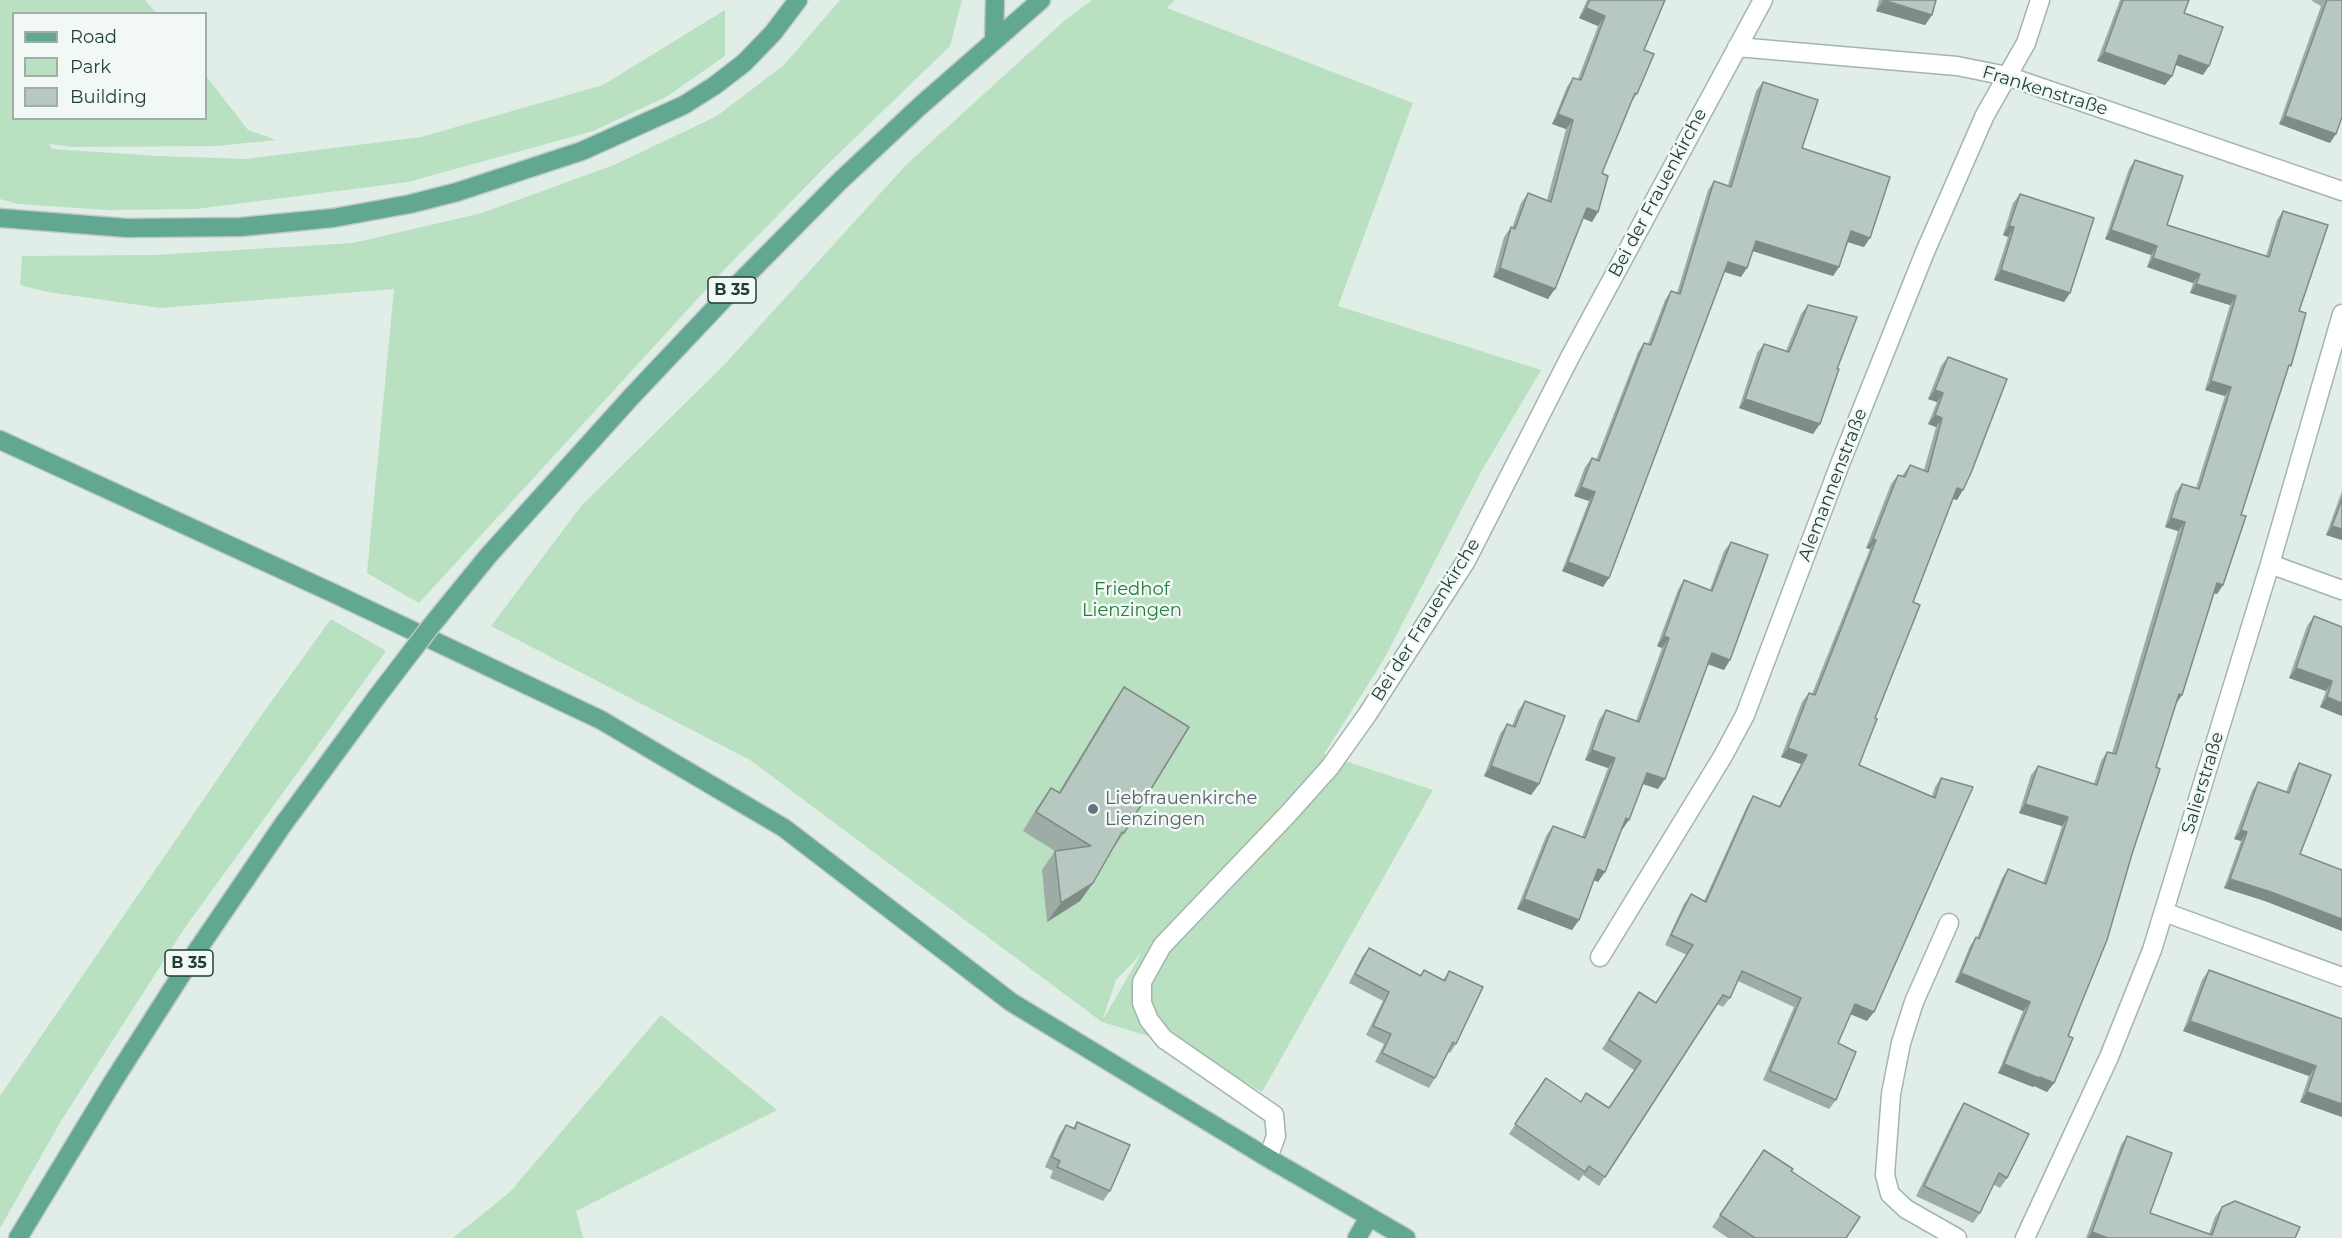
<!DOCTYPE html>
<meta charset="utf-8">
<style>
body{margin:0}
#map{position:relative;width:2342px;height:1238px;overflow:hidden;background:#e1ede7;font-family:Montserrat,sans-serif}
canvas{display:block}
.legend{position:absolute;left:12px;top:12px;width:195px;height:108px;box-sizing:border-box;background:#f2f9f5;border:2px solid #9eafa8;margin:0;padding:8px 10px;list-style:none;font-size:18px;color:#1f3f35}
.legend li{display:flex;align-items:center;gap:12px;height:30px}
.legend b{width:30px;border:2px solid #9eafa8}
</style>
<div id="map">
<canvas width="2342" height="1238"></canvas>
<ul class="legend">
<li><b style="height:8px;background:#61a792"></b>Road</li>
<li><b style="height:16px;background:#b8e0c1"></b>Park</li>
<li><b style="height:16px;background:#b6c8c0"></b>Building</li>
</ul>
</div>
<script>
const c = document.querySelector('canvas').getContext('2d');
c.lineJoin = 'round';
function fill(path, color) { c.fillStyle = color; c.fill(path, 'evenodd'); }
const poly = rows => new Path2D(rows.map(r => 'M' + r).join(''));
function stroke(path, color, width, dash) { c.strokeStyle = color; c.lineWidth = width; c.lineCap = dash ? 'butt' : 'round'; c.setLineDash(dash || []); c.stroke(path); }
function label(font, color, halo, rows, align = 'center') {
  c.font = font + ' Montserrat,sans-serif'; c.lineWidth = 5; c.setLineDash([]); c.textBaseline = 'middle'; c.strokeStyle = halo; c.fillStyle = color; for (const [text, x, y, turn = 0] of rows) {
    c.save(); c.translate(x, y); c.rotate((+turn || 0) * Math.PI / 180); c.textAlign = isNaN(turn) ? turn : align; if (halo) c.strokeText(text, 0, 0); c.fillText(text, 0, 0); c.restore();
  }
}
fill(poly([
 [0,0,145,0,156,13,14,14,14,118,206,118,206,76,248,130,276,140,216,146,73,147,49,144,52,149,158,156,246,159,421,137,603,85,725,10,725,56,666,97,593,131,408,182,196,209,108,210,18,204,0,199],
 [840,0,962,0,950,46,827,165,724,270,419,603,367,573,394,289,160,308,48,292,20,285,22,256,155,255,353,243,482,213,614,165,717,116,784,65],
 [1092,0,1175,0,1167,8,1413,103,1338,306,1541,370,1481,472,1384,659,1324,754,1433,790,1262,1092,1191,1049,1102,1022,750,760,491,626,582,505,725,364,907,164,1064,21],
 [1141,954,1104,1018,1103,1018,1116,980],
 [331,619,386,651,186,926,61,1121,0,1228,0,1096,258,720],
 [661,1015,777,1110,576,1211,583,1238,453,1238,510,1192]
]), '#b8e0c1');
const minor = poly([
 [1737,47,1957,66,2007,76,2342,191],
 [2270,564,2342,590],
 [2164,912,2342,977],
 [1949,923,1914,1002,1901,1043,1891,1094,1885,1175,1890,1194,1906,1209,1957,1238],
 [1600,957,1723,756,1745,715,1840,464,1925,252,1985,115,2026,43,2040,0],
 [1268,1158,1276,1136,1274,1115,1164,1039,1149,1020,1142,1003,1142,982,1162,946,1288,814,1330,767,1367,715,1466,561,1570,357,1763,0],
 [2025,1238,2109,1057,2152,950,2270,564,2342,314]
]);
const major = poly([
 [994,41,995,0],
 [0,218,127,228,240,227,333,218,410,204,457,192,582,151,684,105,714,86,744,63,773,33,798,0],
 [0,440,333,593,601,720,784,828,1011,1002,1268,1158,1406,1238],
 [488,556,632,396,735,287,840,181,919,107,1041,0],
 [18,1238,114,1080,194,955,282,826,376,698],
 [1357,1238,1369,1217]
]);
stroke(minor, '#a3b5ae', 21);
stroke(major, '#c0c9c6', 21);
stroke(minor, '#fff', 18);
stroke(major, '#61a792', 18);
const majorBridge = poly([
 [376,698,431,626,488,556]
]);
stroke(majorBridge, '#c0c9c6', 21, []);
stroke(majorBridge, '#61a792', 18);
fill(poly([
 [1587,0,1665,0,1644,50,1637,94,1631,103,1602,173,1598,212,1592,222,1582,218,1548,299,1493,277,1504,237,1511,227,1512,228,1521,203,1528,193,1547,200,1566,129,1552,124,1567,87,1573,78,1578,79,1598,26,1579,18],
 [1879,0,1936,0,1932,15,1925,25,1876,11],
 [2120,0,2189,0,2184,13,2203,75,2176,65,2172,76,2165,85,2097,61],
 [2312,0,2342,0,2330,143,2279,124,2321,6,2312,1],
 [1763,82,1864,247,1848,242,1839,267,1833,276,1753,251,1741,277,1724,272,1603,587,1562,571,1589,501,1574,496,1585,467,1592,458,1596,460,1638,352,1644,343,1648,344,1665,300,1671,291,1677,293,1708,190,1714,181,1728,185,1756,91],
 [2135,160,2167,225,2266,256,2277,220,2283,211,2299,311,2287,371,2241,515,2223,585,2217,594,2214,593,2176,704,2054,1083,2047,1092,2034,1086,2033,1087,1998,1073,2023,1011,1955,982,1970,946,1976,937,1977,938,2002,878,2008,869,2043,883,2062,826,2019,813,2031,775,2038,766,2094,784,2101,761,2107,752,2112,753,2178,531,2165,527,2175,493,2182,484,2196,488,2225,396,2205,390,2230,305,2190,293,2193,283,2147,267,2151,255,2105,239,2129,169],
 [2020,194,2070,293,2064,302,1994,280,2008,237,2003,235,2013,203],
 [1808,305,1837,369,1813,434,1739,408,1757,353,1764,344,1786,351,1801,314],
 [1948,357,1957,500,1953,499,1913,602,1859,765,1932,796,1935,787,1941,778,1867,1021,1850,1014,1838,1043,1836,1100,1829,1109,1763,1080,1794,1007,1738,981,1730,998,1723,1007,1717,1004,1599,1186,1583,1175,1579,1181,1509,1134,1546,1078,1581,1102,1609,1108,1634,1070,1602,1049,1639,992,1656,1003,1687,955,1665,945,1684,904,1691,894,1704,901,1747,806,1753,796,1779,806,1801,764,1781,757,1802,702,1809,693,1812,694,1870,549,1866,548,1891,484,1898,475,1902,476,1910,465,1924,470,1936,427,1928,424,1937,402,1928,399,1941,366],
 [2342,491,2342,540,2326,535],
 [1731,542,1730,660,1724,670,1707,664,1658,789,1643,784,1629,820,1621,829,1598,882,1594,880,1572,930,1517,909,1546,836,1553,826,1582,837,1608,768,1585,760,1599,720,1606,710,1636,721,1662,648,1657,646,1678,590,1684,580,1710,590,1724,551],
 [2314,616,2342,627,2342,716,2320,707,2326,691,2289,678,2307,626],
 [1124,687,1124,833,1111,852,1093,883,1080,901,1047,922,1042,870,1055,851,1023,831,1038,806,1051,788,1059,792,1111,706],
 [1525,701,1539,784,1531,795,1484,776,1500,734,1507,724,1512,726,1518,711],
 [2299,763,2300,854,2342,870,2342,931,2265,901,2224,888,2241,841,2234,839,2252,791,2258,782,2286,792,2293,773],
 [1369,948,1420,975,1424,970,1443,980,1449,971,1456,1044,1450,1053,1448,1052,1435,1078,1429,1088,1375,1062,1384,1044,1366,1035,1383,1001,1349,983,1362,957],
 [2209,970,2342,1019,2342,1117,2300,1102,2309,1076,2183,1031,2202,980],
 [1964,1103,2007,1178,2000,1188,1993,1184,1980,1213,1973,1223,1916,1196,1957,1114],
 [1077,1122,1110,1191,1103,1201,1050,1178,1053,1171,1045,1167,1059,1135,1066,1125,1073,1128],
 [2127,1136,2150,1213,2209,1234,2215,1217,2222,1207,2295,1238,2086,1238,2121,1145],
 [1764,1150,1791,1171,1846,1238,1728,1238,1712,1227]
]), '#9daca5');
fill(poly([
 [1883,1,1932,15,1925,25,1876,11],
 [1586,8,1605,16,1598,26,1579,18],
 [2104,52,2172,76,2165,85,2097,61],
 [2179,55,2209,66,2203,75,2173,64],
 [1558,114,1573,120,1566,129,1552,124],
 [2285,116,2336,134,2330,143,2279,124],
 [1587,208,1598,212,1592,222,1580,217],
 [2009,226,2014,227,2008,237,2003,235],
 [2111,230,2157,246,2151,255,2105,239],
 [1851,231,1870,238,1864,247,1844,241],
 [1756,241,1839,267,1833,276,1749,250],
 [2153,258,2200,274,2193,283,2147,267],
 [1728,262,1747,268,1741,277,1722,271],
 [1500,268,1555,289,1548,299,1493,277],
 [2001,270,2070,293,2064,302,1994,280],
 [2196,284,2236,296,2230,305,2190,293],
 [2211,381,2231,387,2225,396,2205,390],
 [1935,390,1943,393,1937,402,1928,399],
 [1745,399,1820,424,1813,434,1739,408],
 [1935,415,1942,418,1936,427,1928,424],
 [1581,487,1595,492,1589,501,1574,496],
 [1957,488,1963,490,1957,500,1951,498],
 [2171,518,2185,522,2178,531,2165,527],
 [2332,526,2342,529,2342,540,2326,535],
 [1873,539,1876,540,1870,549,1866,548],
 [1568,562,1609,578,1603,587,1562,571],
 [2217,583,2223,585,2217,594,2211,592],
 [1664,636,1669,638,1662,648,1657,646],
 [1712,653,1730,660,1724,670,1705,663],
 [2296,668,2332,681,2326,691,2289,678],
 [2179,694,2182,695,2176,704],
 [2327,697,2342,703,2342,716,2320,707],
 [1788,748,1807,755,1801,764,1781,757],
 [1592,750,1615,758,1608,768,1585,760],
 [1491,766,1539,784,1531,795,1484,776],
 [1647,773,1665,779,1658,789,1640,783],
 [2025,804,2068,817,2062,826,2019,813],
 [1626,818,1629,820,1622,830,1619,828],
 [2241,830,2247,832,2241,841,2234,839],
 [1598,869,1605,872,1598,882,1591,879],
 [2230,879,2271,892,2342,919,2342,931,2265,901,2224,888],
 [1093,883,1080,901,1047,922,1061,903],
 [1524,899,1579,920,1572,930,1517,909],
 [1961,973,2030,1002,2023,1011,1955,982],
 [1855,1004,1874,1012,1867,1021,1848,1013],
 [2190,1021,2316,1066,2309,1076,2183,1031],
 [2004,1064,2040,1077,2054,1083,2047,1092,2034,1086,2033,1087,1998,1073],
 [2307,1092,2342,1104,2342,1117,2300,1102],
 [2092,1232,2108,1238,2088,1238]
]), '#7f8c86');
const building = poly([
 [1590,0,1665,0,1644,50,1654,54,1637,94,1635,93,1602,173,1608,176,1598,212,1587,208,1555,289,1500,268,1511,227,1515,229,1528,193,1551,202,1573,120,1558,114,1573,78,1581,80,1605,16,1586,8,1590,0],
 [1883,0,1936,0,1932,15,1883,0],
 [2123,0,2189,0,2184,13,2223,27,2209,66,2179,55,2172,76,2104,52,2123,0],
 [2327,0,2342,0,2342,117,2336,134,2285,116,2327,0],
 [1763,82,1818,100,1802,148,1890,177,1870,238,1851,231,1839,267,1756,241,1747,268,1728,262,1609,578,1568,562,1595,492,1581,487,1592,458,1599,461,1644,343,1651,345,1671,291,1680,294,1714,181,1731,187,1763,82],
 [2135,160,2183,176,2167,225,2269,257,2283,211,2328,225,2299,311,2306,313,2291,366,2289,365,2241,515,2246,516,2223,585,2217,583,2182,695,2179,694,2156,767,2160,769,2132,854,2107,940,2068,1036,2073,1038,2054,1083,2040,1077,2039,1078,2004,1064,2030,1002,1961,973,1976,937,1979,939,2008,869,2046,884,2068,817,2025,804,2038,766,2097,785,2107,752,2116,754,2185,522,2171,518,2182,484,2199,489,2231,387,2211,381,2236,296,2196,284,2200,274,2153,258,2157,246,2111,230,2135,160],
 [2020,194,2094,218,2070,293,2001,270,2014,227,2009,226,2020,194],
 [1808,305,1857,317,1837,369,1839,369,1820,424,1745,399,1764,344,1789,352,1808,305],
 [1948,357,2007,379,1971,473,1963,490,1957,488,1913,602,1920,605,1875,718,1877,719,1859,765,1935,798,1941,778,1973,787,1874,1012,1855,1004,1838,1043,1856,1052,1836,1100,1770,1071,1801,998,1742,971,1730,998,1723,995,1605,1177,1589,1166,1585,1172,1515,1124,1546,1078,1581,1102,1586,1093,1609,1108,1641,1061,1609,1040,1639,992,1656,1003,1693,945,1671,935,1691,894,1706,902,1753,796,1780,807,1807,755,1788,748,1809,693,1815,695,1876,540,1873,539,1898,475,1905,477,1910,465,1928,472,1942,418,1935,415,1943,393,1935,390,1948,357],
 [2342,499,2342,529,2332,526,2342,499],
 [1731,542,1768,555,1730,660,1712,653,1665,779,1647,773,1629,820,1626,818,1605,872,1598,869,1579,920,1524,899,1553,826,1585,838,1615,758,1592,750,1606,710,1639,722,1669,638,1664,636,1684,580,1712,591,1731,542],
 [2314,616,2342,627,2342,703,2327,697,2332,681,2296,668,2314,616],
 [1124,687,1189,727,1124,833,1122,832,1093,883,1061,903,1055,851,1091,846,1036,812,1051,788,1060,793,1124,687],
 [1525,701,1565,716,1539,784,1491,766,1507,724,1515,727,1525,701],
 [2299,763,2331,775,2300,854,2342,870,2342,919,2271,892,2230,879,2247,832,2241,830,2258,782,2289,793,2299,763],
 [1369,948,1421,976,1424,970,1445,981,1449,971,1483,987,1456,1044,1453,1042,1435,1078,1382,1053,1391,1034,1373,1026,1389,992,1355,974,1369,948],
 [2209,970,2342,1019,2342,1104,2307,1092,2316,1066,2190,1021,2209,970],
 [1964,1103,2029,1134,2007,1178,1999,1173,1980,1213,1924,1186,1964,1103],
 [1077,1122,1130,1145,1110,1191,1057,1167,1060,1161,1052,1157,1066,1125,1075,1129,1077,1122],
 [2127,1136,2172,1153,2150,1213,2212,1235,2222,1207,2235,1201,2300,1227,2295,1238,2108,1238,2092,1232,2127,1136],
 [1764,1150,1793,1169,1791,1171,1860,1217,1846,1238,1755,1238,1720,1215,1764,1150]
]);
fill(building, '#b6c8c0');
stroke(building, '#7f8c86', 1.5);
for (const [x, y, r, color] of [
 [1093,809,6,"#6b7280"]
]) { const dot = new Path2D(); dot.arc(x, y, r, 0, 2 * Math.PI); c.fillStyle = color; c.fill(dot); stroke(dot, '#f2f9f5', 2); }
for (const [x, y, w] of [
 [732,290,48],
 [189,963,48]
]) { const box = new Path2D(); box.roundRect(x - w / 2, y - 13, w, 26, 4.5); c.fillStyle = '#f2f9f5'; c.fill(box); stroke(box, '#1f3f35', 1.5); }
label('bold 16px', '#1f3f35', null, [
 ["B 35",732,290],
 ["B 35",189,963]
]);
label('18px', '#1f3f35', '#f2f9f5', [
 ["Frankenstraße",2045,91,17],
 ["Bei der Frauenkirche",1658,193,-62],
 ["Alemannenstraße",1833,485,-69],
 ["Bei der Frauenkirche",1426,620,-58],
 ["Salierstraße",2203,783,-73]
]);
label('18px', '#267a43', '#f2f9f5', [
 ["Friedhof",1132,590],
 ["Lienzingen",1132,611]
]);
label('18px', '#5b616d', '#f2f9f5', [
 ["Liebfrauenkirche",1105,799],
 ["Lienzingen",1105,820]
], 'left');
</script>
